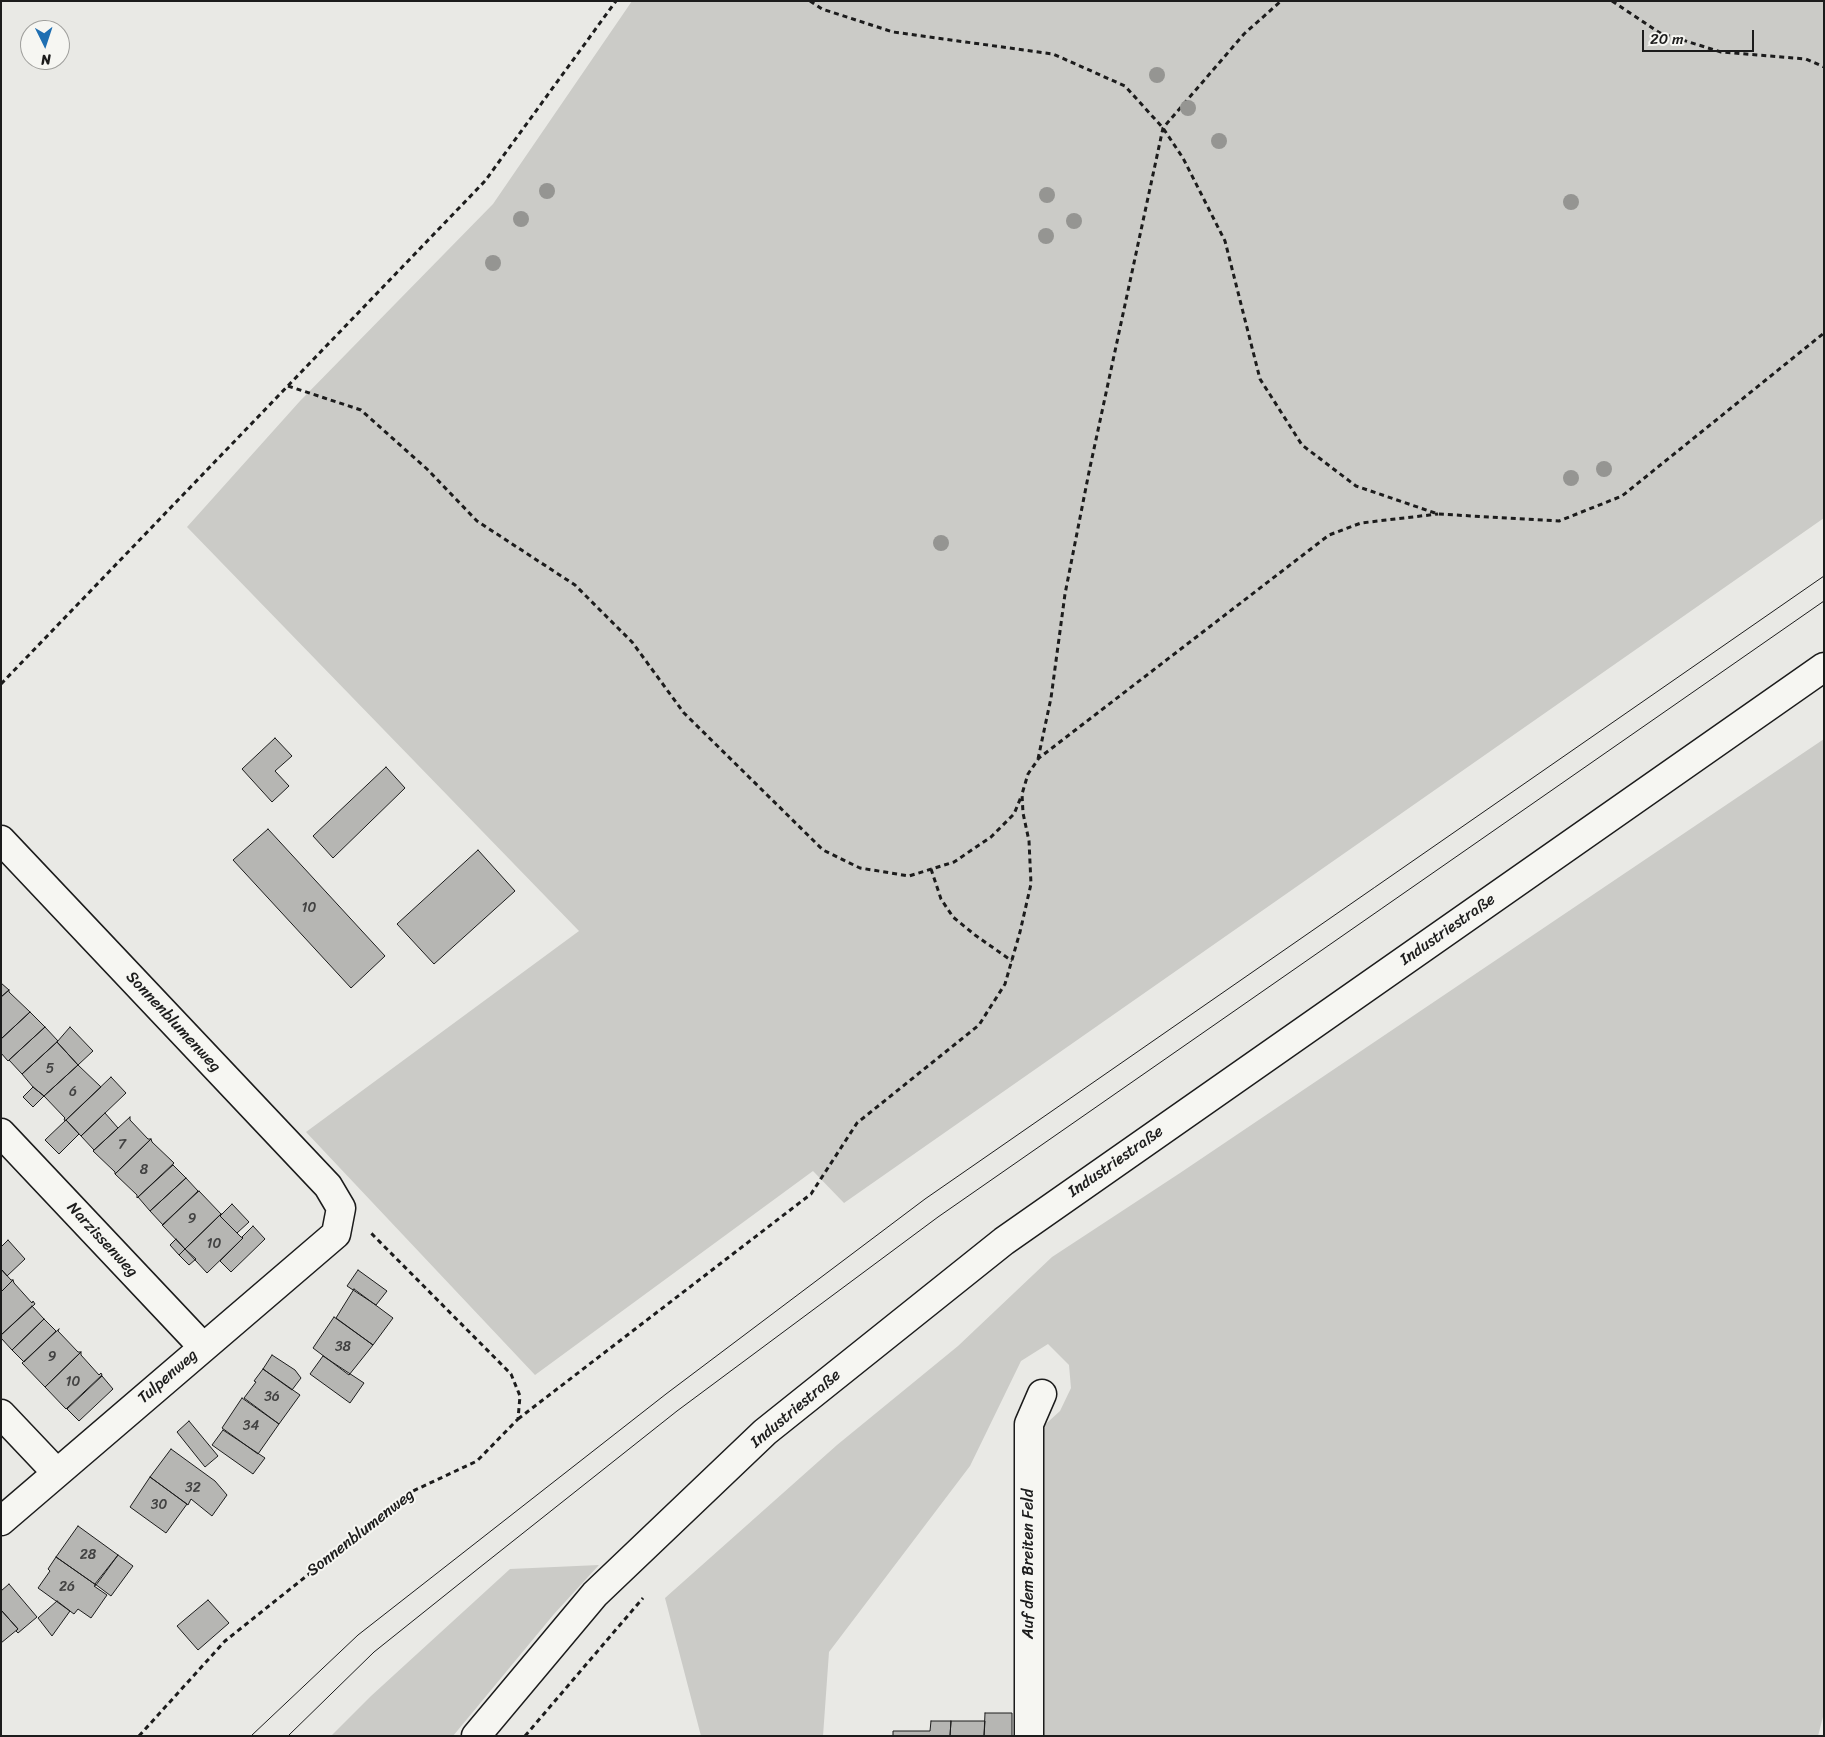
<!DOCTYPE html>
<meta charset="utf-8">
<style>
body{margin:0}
#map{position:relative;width:1825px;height:1737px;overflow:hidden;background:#e9e9e5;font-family:Sriracha,sans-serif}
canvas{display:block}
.frame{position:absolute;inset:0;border:2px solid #1c1c1c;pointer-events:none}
.north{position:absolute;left:20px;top:20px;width:50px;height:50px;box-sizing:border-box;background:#f6f6f2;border:1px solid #9f9f9c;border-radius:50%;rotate:176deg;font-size:14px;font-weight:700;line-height:20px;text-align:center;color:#1c1c1c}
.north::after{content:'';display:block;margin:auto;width:18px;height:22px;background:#1f6fb2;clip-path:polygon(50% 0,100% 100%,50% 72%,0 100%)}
.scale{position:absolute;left:1642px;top:30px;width:112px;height:22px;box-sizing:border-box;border:2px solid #1c1c1c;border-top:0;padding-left:6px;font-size:15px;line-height:18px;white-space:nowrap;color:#1c1c1c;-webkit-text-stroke:4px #f6f6f2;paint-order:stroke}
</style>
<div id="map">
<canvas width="1825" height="1737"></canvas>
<div class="frame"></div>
<div class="north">N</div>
<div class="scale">20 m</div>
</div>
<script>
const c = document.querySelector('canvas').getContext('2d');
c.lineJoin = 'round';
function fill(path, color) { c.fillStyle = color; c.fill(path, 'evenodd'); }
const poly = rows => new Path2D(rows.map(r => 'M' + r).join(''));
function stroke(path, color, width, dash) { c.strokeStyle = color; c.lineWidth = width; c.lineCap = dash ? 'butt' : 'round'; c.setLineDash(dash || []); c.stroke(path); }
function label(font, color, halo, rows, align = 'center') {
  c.font = font + ' Sriracha,sans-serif'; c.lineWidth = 4; c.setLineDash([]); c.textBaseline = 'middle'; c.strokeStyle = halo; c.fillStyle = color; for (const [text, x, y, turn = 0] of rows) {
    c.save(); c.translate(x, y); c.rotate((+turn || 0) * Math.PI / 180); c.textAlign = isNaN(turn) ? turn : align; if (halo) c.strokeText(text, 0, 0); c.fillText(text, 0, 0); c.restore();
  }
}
fill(poly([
 [632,1,1824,1,1824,518,844,1203,813,1171,535,1375,306,1132,579,931,187,527,300,401,493,204],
 [1824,739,1824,1713,1818,1736,1039,1736,1038,1431,1060,1411,1071,1388,1069,1365,1048,1344,1021,1361,970,1466,829,1652,823,1736,701,1736,665,1598,837,1445,958,1346,1052,1257,1180,1173],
 [599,1565,554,1614,453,1736,331,1736,371,1696,510,1569]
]), '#cbcbc7');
const building = poly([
 [275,738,292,756,275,771,289,786,272,802,242,769,275,738],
 [386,767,405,788,333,858,313,836,386,767],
 [268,829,385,956,351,988,233,860,268,829],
 [478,850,515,891,434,964,397,924,478,850],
 [1,983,9,990,1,997,1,983],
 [9,990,9,992,30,1012,1,1039,1,997,9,990],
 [30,1012,45,1027,8,1061,1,1053,1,1039,30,1012],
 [45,1027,58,1041,22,1074,9,1060,45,1027],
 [70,1027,93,1051,78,1065,57,1042,70,1027],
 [57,1042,78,1065,44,1096,33,1087,22,1074,57,1042],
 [78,1065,101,1087,65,1121,64,1119,65,1118,44,1096,78,1065],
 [111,1077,126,1093,81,1136,66,1120,111,1077],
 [33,1087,44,1096,33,1107,23,1097,33,1087],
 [105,1113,118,1128,94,1150,81,1136,105,1113],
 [130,1117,130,1120,148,1139,151,1139,115,1174,115,1172,93,1151,130,1117],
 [66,1120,79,1134,59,1154,45,1140,66,1120],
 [151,1139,152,1142,174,1163,137,1198,137,1195,115,1174,151,1139],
 [173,1165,186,1178,150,1211,138,1197,173,1165],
 [186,1178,198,1191,163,1225,150,1211,186,1178],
 [199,1191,221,1214,185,1249,162,1225,199,1191],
 [232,1204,249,1222,237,1233,220,1216,232,1204],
 [221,1214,220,1216,241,1237,243,1238,207,1273,185,1249,221,1214],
 [253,1226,265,1239,231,1272,220,1261,243,1238,242,1237,253,1226],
 [176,1239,185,1249,179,1255,170,1245,176,1239],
 [8,1240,25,1259,7,1276,1,1269,1,1247,8,1240],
 [185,1249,196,1259,189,1265,179,1255,185,1249],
 [1,1269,11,1280,13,1280,1,1292,1,1269],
 [358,1270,387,1291,376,1305,347,1286,358,1270],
 [13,1280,14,1283,32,1303,33,1301,35,1304,1,1335,1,1292,13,1280],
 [354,1289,393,1318,373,1345,336,1318,354,1289],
 [32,1306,44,1319,12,1350,1,1338,1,1335,32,1306],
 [334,1317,373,1345,349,1375,313,1348,334,1317],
 [44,1319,56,1331,24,1362,12,1350,44,1319],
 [59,1329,58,1331,78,1352,81,1352,45,1387,22,1363,59,1329],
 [81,1352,81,1355,99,1375,101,1373,102,1375,66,1409,45,1387,81,1352],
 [272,1355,295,1370,301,1378,292,1390,263,1369,272,1355],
 [323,1356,364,1383,350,1403,310,1374,323,1356],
 [263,1369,300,1395,279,1424,244,1398,256,1382,254,1381,263,1369],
 [102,1376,113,1389,79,1421,67,1409,102,1376],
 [242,1398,279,1424,258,1454,222,1428,242,1398],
 [189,1421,218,1456,205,1467,177,1432,189,1421],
 [223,1430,265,1458,253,1474,212,1445,223,1430],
 [171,1449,215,1481,227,1495,212,1516,191,1499,188,1505,150,1477,171,1449],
 [150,1477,187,1504,166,1533,130,1507,150,1477],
 [78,1526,118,1555,96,1585,56,1557,78,1526],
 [118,1555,133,1566,111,1596,95,1584,118,1555],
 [56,1557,96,1585,94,1586,107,1595,91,1618,78,1609,74,1614,38,1588,50,1571,48,1569,56,1557],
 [9,1584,37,1617,18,1633,16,1631,18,1629,1,1610,1,1591,9,1584],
 [208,1600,229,1623,198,1650,177,1626,208,1600],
 [57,1601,70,1611,52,1636,38,1618,57,1601],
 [1,1610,18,1629,1,1643,1,1610],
 [985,1713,1012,1713,1012,1736,984,1736,985,1713],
 [931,1721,951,1721,950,1736,893,1736,893,1731,930,1731,931,1721],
 [951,1721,985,1721,984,1736,950,1736,951,1721]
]);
fill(building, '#b6b6b3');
stroke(building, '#1c1c1c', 1);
const minor = poly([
 [1,840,328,1186,341,1208,336,1234,1,1521],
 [1,1133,203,1347],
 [1,1414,57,1473],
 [1029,1736,1029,1424,1042,1394]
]);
const major = poly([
 [476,1736,595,1594,765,1432,1004,1241,1824,667]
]);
stroke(minor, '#1c1c1c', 31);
stroke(major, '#1c1c1c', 31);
stroke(poly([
 [810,1,822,9,893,32,1053,54,1125,86,1163,128,1183,158,1225,241,1260,379,1302,445,1356,486,1438,514,1559,521,1622,496,1824,333],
 [1612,1,1660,33,1721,52,1806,59,1824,67],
 [288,386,361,410,427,469,477,521,575,585,632,642,684,713,823,850,860,868,909,876,954,862,991,837,1014,814,1021,797],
 [1,684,485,181,616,1],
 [1038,759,1051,698,1065,594,1089,472,1163,128,1244,34,1281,1],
 [931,869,941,899,953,917,975,935,1012,961],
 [518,1419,811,1194,857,1123,979,1025,1005,984,1020,932,1031,884,1029,841,1023,813,1022,794,1028,774,1039,758,1329,535,1361,523,1438,514],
 [139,1736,225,1641,413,1491,477,1461,518,1419,520,1396,511,1374,370,1232],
 [525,1736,643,1598]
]), '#1c1c1c', 3, [5, 4]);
stroke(minor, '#f6f6f2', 28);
stroke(major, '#f6f6f2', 28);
stroke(poly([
 [251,1736,358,1635,666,1394,925,1199,1824,576],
 [288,1736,374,1652,479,1568,677,1411,938,1217,1824,601]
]), '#1c1c1c', 1);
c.fillStyle = '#959592';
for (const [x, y] of [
 [1157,75],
 [1188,108],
 [1219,141],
 [547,191],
 [1047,195],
 [1571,202],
 [521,219],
 [1074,221],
 [1046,236],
 [493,263],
 [1604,469],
 [1571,478],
 [941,543]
]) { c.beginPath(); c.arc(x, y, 8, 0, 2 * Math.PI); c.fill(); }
label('14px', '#424242', null, [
 ["10",309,908],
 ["5",50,1069],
 ["6",73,1092],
 ["7",122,1145],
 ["8",144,1170],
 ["9",192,1219],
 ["10",214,1244],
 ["38",343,1347],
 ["9",52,1357],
 ["10",73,1382],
 ["36",272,1397],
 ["34",251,1426],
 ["32",193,1488],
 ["30",159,1505],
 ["28",88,1555],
 ["26",67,1587]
]);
label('16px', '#1c1c1c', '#f6f6f2', [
 ["Industriestraße",1448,930,-35],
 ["Sonnenblumenweg",173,1022,47],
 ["Industriestraße",1116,1162,-35],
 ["Narzissenweg",102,1240,47],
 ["Tulpenweg",168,1377,-41],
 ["Industriestraße",796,1409,-40],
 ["Sonnenblumenweg",361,1533,-38],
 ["Auf dem Breiten Feld",1029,1564,-90]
]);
</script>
